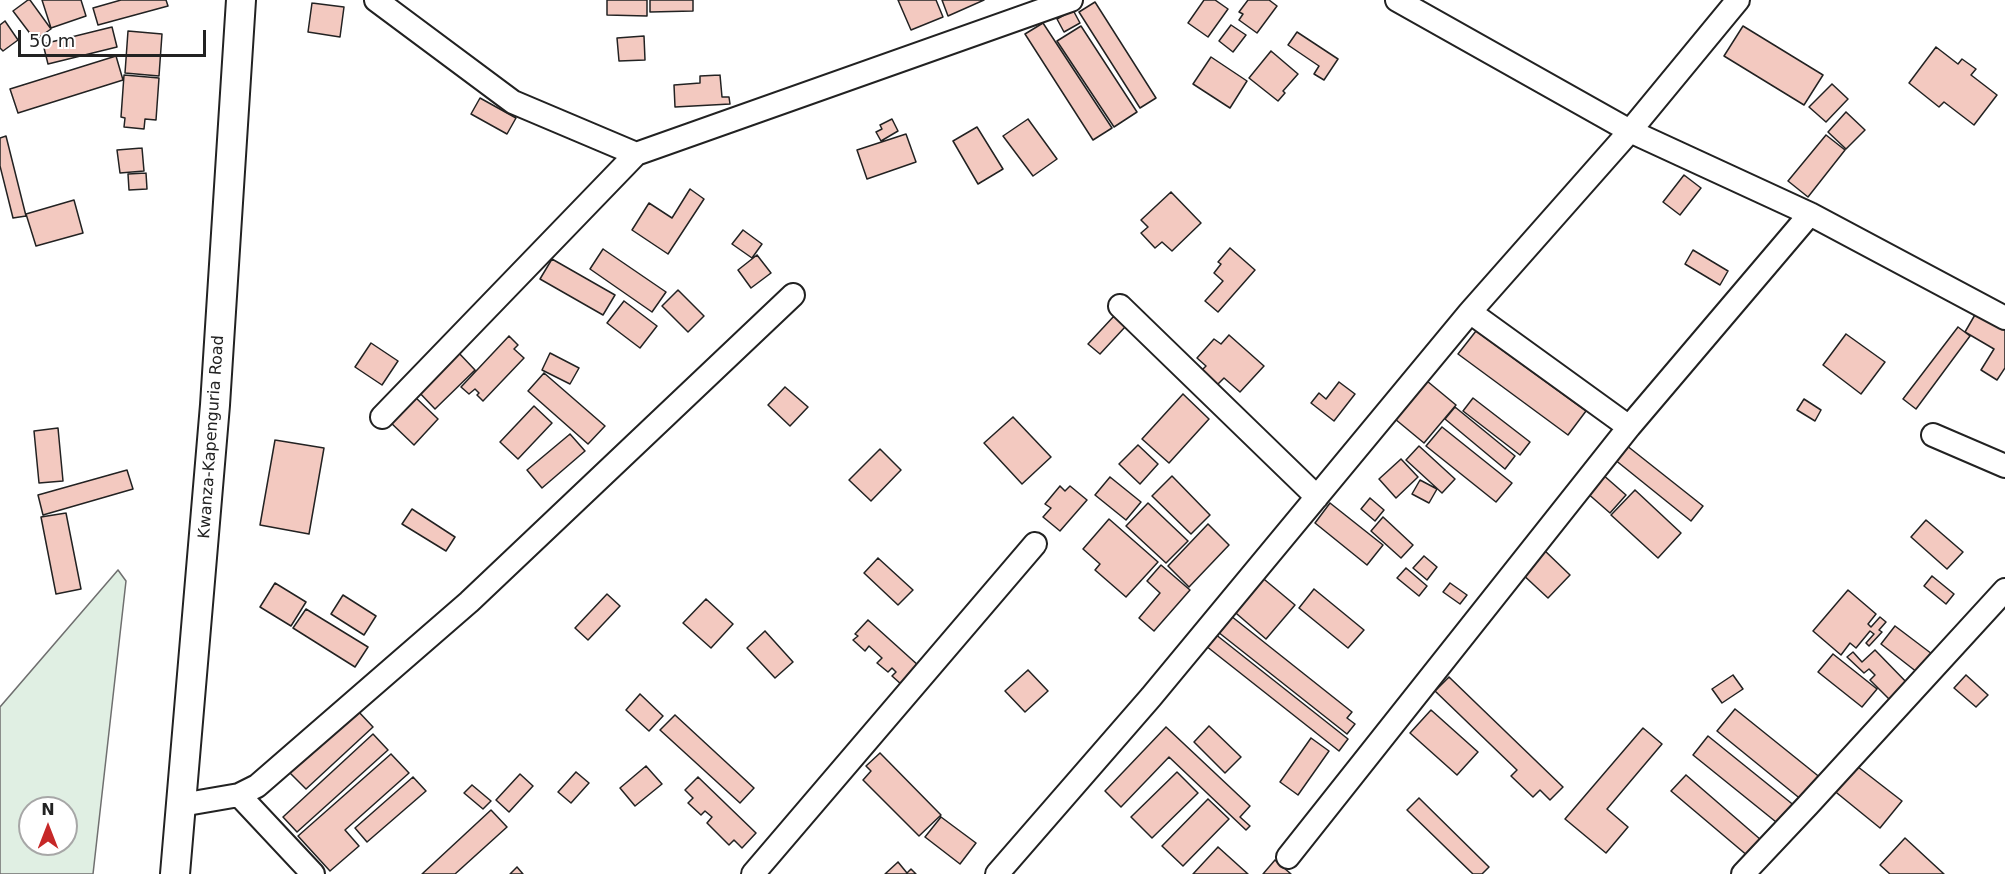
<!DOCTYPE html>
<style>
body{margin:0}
#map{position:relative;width:2005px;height:874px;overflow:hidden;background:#fff;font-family:"DejaVu Sans",sans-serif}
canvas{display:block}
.north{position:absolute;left:18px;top:796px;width:60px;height:60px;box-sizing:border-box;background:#fff;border:2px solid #a7a7a7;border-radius:50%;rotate:0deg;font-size:16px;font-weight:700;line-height:24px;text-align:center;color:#222}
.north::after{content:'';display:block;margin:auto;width:21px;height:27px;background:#c62828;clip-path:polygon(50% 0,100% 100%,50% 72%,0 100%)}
.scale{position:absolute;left:18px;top:30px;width:188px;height:27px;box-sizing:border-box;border:3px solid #222;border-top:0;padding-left:8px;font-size:18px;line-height:21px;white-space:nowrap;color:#222;-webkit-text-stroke:4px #fff;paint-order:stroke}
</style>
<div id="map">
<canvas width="2005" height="874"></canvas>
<div class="north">N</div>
<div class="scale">50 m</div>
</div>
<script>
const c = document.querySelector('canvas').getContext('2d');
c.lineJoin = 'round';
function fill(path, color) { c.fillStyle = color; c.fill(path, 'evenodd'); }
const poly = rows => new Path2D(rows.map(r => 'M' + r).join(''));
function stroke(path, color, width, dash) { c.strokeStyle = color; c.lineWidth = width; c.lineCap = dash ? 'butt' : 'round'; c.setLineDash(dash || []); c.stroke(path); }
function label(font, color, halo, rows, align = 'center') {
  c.font = font + ' "DejaVu Sans",sans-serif'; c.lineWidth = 4.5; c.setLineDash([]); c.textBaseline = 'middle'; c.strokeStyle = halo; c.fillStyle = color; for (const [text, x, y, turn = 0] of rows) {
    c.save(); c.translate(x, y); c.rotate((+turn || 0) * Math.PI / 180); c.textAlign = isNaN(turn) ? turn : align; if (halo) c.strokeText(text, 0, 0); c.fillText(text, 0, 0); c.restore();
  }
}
const green = poly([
 [118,570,126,581,93,874,0,874,0,707,118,570],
 [30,808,66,808,66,844,30,844,30,808]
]);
fill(green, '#e0efe3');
stroke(green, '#6f6f6f', 1.5);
const building = poly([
 [28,0,30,0,51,29,35,40,13,11,28,0],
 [42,0,81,0,86,16,51,28,42,0],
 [121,0,166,0,168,6,98,25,93,8,121,0],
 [607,0,647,0,647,16,607,15,607,0],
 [650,0,693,0,693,11,650,12,650,0],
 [898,0,936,0,943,17,911,30,898,0],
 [942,0,984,0,948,16,942,0],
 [1204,0,1215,0,1228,9,1208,37,1188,23,1204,0],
 [1248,0,1269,0,1277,6,1257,33,1239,20,1243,14,1239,12,1248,0],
 [1095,2,1156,98,1140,108,1079,12,1095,2],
 [312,3,344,7,340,37,308,32,312,3],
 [1073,10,1080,23,1064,32,1057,19,1073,10],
 [5,21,18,40,3,51,0,48,0,25,5,21],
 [1043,23,1112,128,1093,140,1025,34,1043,23],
 [1231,25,1246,35,1233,52,1219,41,1231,25],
 [1081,26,1137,112,1114,127,1057,41,1081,26],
 [1743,26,1823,75,1804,105,1724,56,1743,26],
 [112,27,117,47,48,64,43,44,112,27],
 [128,31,162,34,159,76,125,73,128,31],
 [1297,32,1338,59,1324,80,1314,74,1319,66,1288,45,1297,32],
 [644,36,645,60,619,61,617,38,644,36],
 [1936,47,1958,64,1962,59,1976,69,1971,75,1997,95,1974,125,1944,102,1939,107,1909,83,1936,47],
 [1271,51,1298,74,1283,91,1285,93,1278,101,1249,78,1271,51],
 [116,56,123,80,18,113,10,89,116,56],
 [1211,57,1247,81,1230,108,1193,84,1211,57],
 [124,75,159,78,156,120,145,119,144,129,124,127,125,118,121,117,124,75],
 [720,75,722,97,729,97,730,104,675,107,674,85,700,83,700,76,720,75],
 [1832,84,1848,99,1826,122,1809,107,1832,84],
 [480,98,516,118,507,134,471,114,480,98],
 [1846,112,1865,130,1846,149,1828,132,1846,112],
 [892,119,898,131,881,141,876,132,882,129,880,125,892,119],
 [1028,119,1057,159,1033,176,1003,136,1028,119],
 [977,127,1003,169,978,184,953,141,977,127],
 [906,134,916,162,867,179,857,150,906,134],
 [1826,135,1845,150,1808,197,1788,181,1826,135],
 [6,136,26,216,13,218,0,166,0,138,6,136],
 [142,148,144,171,120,173,117,150,142,148],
 [146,173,147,189,129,190,128,174,146,173],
 [1684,175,1701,188,1680,215,1663,202,1684,175],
 [690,189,704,199,668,254,632,230,649,203,672,218,690,189],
 [1171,192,1201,223,1172,251,1162,242,1155,248,1141,233,1148,227,1141,220,1171,192],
 [74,200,83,233,36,246,26,214,74,200],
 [743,230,762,244,752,258,732,244,743,230],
 [1230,248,1255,270,1218,312,1205,301,1223,281,1214,273,1221,264,1218,262,1230,248],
 [603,249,666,292,652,312,590,269,603,249],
 [1693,250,1728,271,1720,285,1685,264,1693,250],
 [757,255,771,273,751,288,738,270,757,255],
 [552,259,615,295,603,315,540,279,552,259],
 [678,290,704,316,688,332,662,306,678,290],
 [624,301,657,326,640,348,607,323,624,301],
 [1976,313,2005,330,2005,368,1997,380,1981,370,1994,349,1965,332,1976,313],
 [1114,316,1125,327,1100,354,1088,344,1114,316],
 [1958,327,1970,336,1916,409,1903,399,1958,327],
 [1476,331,1586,411,1568,435,1458,354,1476,331],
 [1846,334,1885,362,1861,394,1823,365,1846,334],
 [1229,335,1264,366,1240,392,1224,378,1217,385,1202,370,1206,366,1197,358,1214,339,1221,344,1229,335],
 [509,336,518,345,514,349,524,358,483,401,477,395,479,393,475,389,469,394,461,387,509,336],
 [371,343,398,361,382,385,355,367,371,343],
 [457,351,475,370,435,409,417,390,457,351],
 [550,353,579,368,570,384,542,370,550,353],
 [544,373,605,426,588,444,528,391,544,373],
 [1427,381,1456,405,1424,443,1395,419,1427,381],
 [1339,382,1355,394,1334,421,1311,403,1319,393,1326,399,1339,382],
 [785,387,808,407,790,426,768,405,785,387],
 [1183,394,1209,419,1169,463,1142,439,1183,394],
 [414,396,438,419,414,445,389,421,414,396],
 [1473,398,1530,442,1520,455,1463,411,1473,398],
 [1804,399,1821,410,1815,421,1797,410,1804,399],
 [534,406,552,423,518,459,500,442,534,406],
 [1455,407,1515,456,1505,469,1445,419,1455,407],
 [1013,417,1051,457,1022,484,984,443,1013,417],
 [1442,427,1512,483,1496,502,1426,446,1442,427],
 [58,428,63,481,39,483,34,431,58,428],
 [570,434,585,451,542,488,527,470,570,434],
 [275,440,324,448,309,534,260,525,275,440],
 [1138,445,1158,464,1140,484,1119,464,1138,445],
 [1626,445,1703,506,1691,521,1614,459,1626,445],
 [1419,446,1455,479,1442,493,1406,460,1419,446],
 [880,449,901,470,871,501,849,480,880,449],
 [1401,459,1418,477,1396,498,1379,479,1401,459],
 [127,470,133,489,43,515,38,495,127,470],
 [1602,474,1626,495,1610,513,1586,492,1602,474],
 [1172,476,1210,515,1191,534,1152,496,1172,476],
 [1110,477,1141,502,1126,520,1095,495,1110,477],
 [1420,480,1437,489,1429,503,1412,494,1420,480],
 [1060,486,1065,491,1070,486,1087,500,1060,531,1043,517,1051,508,1045,504,1060,486],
 [1635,490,1681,533,1658,558,1611,515,1635,490],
 [1370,498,1384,510,1375,521,1361,509,1370,498],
 [1148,503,1188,541,1166,563,1126,526,1148,503],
 [1330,503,1383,545,1367,565,1315,523,1330,503],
 [412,509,455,537,446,551,402,524,412,509],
 [66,513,81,589,56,594,41,517,66,513],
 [1383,517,1413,545,1401,558,1371,531,1383,517],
 [1109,519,1158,562,1126,597,1095,570,1100,564,1083,549,1109,519],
 [1926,520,1963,552,1947,569,1911,537,1926,520],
 [1208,524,1229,545,1189,587,1168,566,1208,524],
 [1543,549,1570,575,1548,598,1520,572,1543,549],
 [1424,556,1437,567,1427,580,1413,568,1424,556],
 [878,558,913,590,898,605,864,573,878,558],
 [1161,565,1190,590,1154,631,1139,618,1160,593,1147,581,1161,565],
 [1406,568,1427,586,1419,596,1397,578,1406,568],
 [1259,575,1295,605,1266,639,1230,608,1259,575],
 [1932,576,1954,594,1946,604,1924,586,1932,576],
 [275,583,306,602,291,626,260,607,275,583],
 [1450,583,1467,595,1460,604,1443,592,1450,583],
 [1314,589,1364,630,1348,648,1299,608,1314,589],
 [1848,590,1876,614,1868,624,1871,627,1880,617,1886,622,1879,630,1882,632,1869,646,1866,643,1874,634,1870,631,1856,648,1850,643,1841,655,1813,631,1848,590],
 [607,594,620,606,588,640,575,628,607,594],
 [343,595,376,616,364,635,331,614,343,595],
 [706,599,733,624,711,648,683,623,706,599],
 [306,609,368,647,355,667,293,628,306,609],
 [1226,612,1352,712,1347,718,1355,724,1347,734,1213,628,1226,612],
 [868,620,919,666,902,685,892,676,896,672,892,668,888,672,877,663,882,658,869,646,865,651,853,640,858,636,855,634,868,620],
 [1895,626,1936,657,1922,676,1881,644,1895,626],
 [1210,630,1348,739,1339,751,1201,642,1210,630],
 [765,631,793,662,775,678,747,648,765,631],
 [1875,650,1912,688,1895,705,1870,680,1875,675,1869,669,1864,673,1847,657,1853,652,1862,662,1875,650],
 [1833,654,1877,689,1862,707,1818,672,1833,654],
 [1028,670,1048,691,1025,712,1005,691,1028,670],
 [1733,675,1743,689,1722,703,1712,689,1733,675],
 [1966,675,1988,695,1976,707,1954,688,1966,675],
 [1449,677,1563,787,1550,800,1540,790,1533,797,1511,776,1517,770,1435,691,1449,677],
 [640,694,663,716,649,731,626,710,640,694],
 [1735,709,1827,783,1808,805,1717,731,1735,709],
 [357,710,373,727,306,789,290,773,357,710],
 [1431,710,1478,752,1457,775,1410,733,1431,710],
 [675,715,754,788,740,803,660,730,675,715],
 [1209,726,1241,757,1225,773,1194,742,1209,726],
 [1166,727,1250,806,1240,817,1250,826,1246,830,1169,757,1121,807,1105,791,1166,727],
 [1643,728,1662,744,1607,809,1628,827,1606,853,1565,819,1643,728],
 [373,734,388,750,297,832,283,817,373,734],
 [1708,736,1801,811,1786,830,1693,755,1708,736],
 [1311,738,1329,751,1298,795,1280,782,1311,738],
 [880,753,941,815,919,836,863,780,871,771,866,766,880,753],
 [391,754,409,773,345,830,359,846,330,871,298,836,391,754],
 [1853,763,1902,801,1880,828,1832,789,1853,763],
 [646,766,662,784,635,806,620,788,646,766],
 [576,772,589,783,571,803,558,792,576,772],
 [1177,772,1198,793,1152,838,1131,817,1177,772],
 [520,774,533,786,509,812,496,800,520,774],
 [1686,775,1768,846,1755,862,1671,791,1686,775],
 [413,777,426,791,367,842,355,828,413,777],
 [698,777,756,833,742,848,734,840,729,845,707,823,712,817,705,811,701,815,688,803,693,798,685,790,698,777],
 [472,785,491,801,483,809,464,793,472,785],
 [1419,798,1489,867,1482,874,1473,874,1407,810,1419,798],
 [1208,799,1229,819,1183,866,1162,846,1208,799],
 [491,810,507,827,455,874,422,874,491,810],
 [941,817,976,843,960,864,925,837,941,817],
 [1905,838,1944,874,1890,874,1880,865,1905,838],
 [1218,847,1248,874,1193,874,1218,847],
 [1275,860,1291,874,1263,874,1275,860],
 [898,862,907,873,911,869,916,874,885,874,898,862],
 [517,867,523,874,510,874,517,867]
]);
fill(building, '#f3c9c0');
stroke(building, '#222', 1.5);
const minor = poly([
 [376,0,513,102,636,154,1071,0],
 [1397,0,1630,131,1810,214,2005,318],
 [1120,306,1317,497],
 [1470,312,1629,427],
 [382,417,636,154],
 [1933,435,2005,466],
 [239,795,313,874],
 [181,805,239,795,257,786,469,602,793,295],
 [1288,857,1629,427,1810,214],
 [753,874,1035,544],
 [997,874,1151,697,1470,312,1630,131,1738,0],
 [1743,874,1808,805,2005,590]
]);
const tertiary = poly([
 [175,874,215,405,241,0]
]);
stroke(minor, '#222', 26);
stroke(tertiary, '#222', 32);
stroke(minor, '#fff', 22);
stroke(tertiary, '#fff', 28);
label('16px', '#222', '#fff', [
 ["Kwanza-Kapenguria Road",212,437,-86]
]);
</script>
